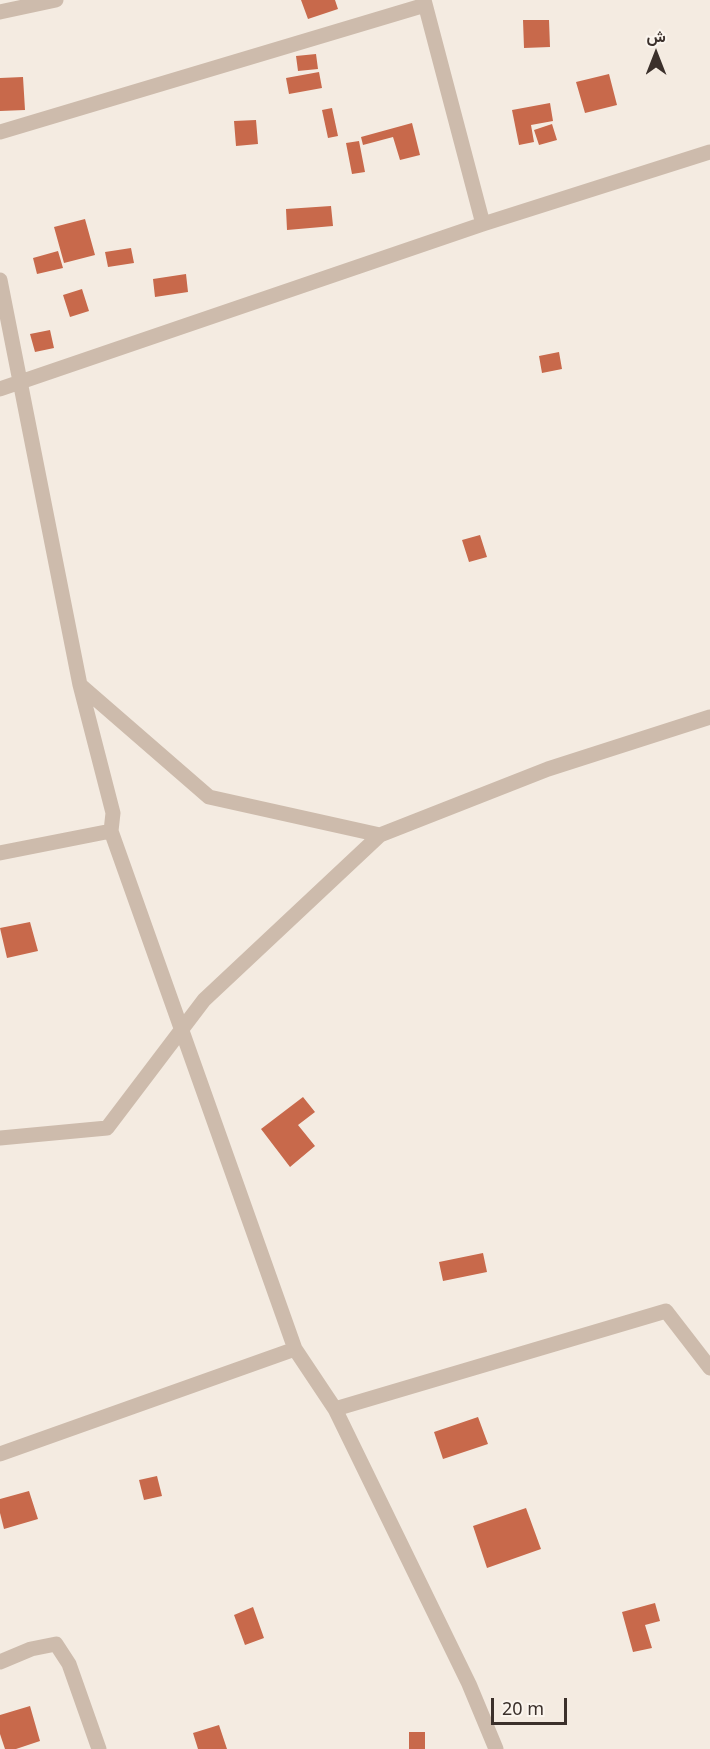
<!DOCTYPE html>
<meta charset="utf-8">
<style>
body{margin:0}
#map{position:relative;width:710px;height:1749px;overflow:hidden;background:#f4ebe1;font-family:"Noto Sans",Vazirmatn,sans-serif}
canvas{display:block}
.north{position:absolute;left:626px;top:24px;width:60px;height:60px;-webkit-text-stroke:4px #fbf5ee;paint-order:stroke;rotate:0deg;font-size:16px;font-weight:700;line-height:24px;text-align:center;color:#3b302b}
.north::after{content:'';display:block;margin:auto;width:21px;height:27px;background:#3b302b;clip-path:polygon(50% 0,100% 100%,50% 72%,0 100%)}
.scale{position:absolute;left:491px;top:1698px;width:76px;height:27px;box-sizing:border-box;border:3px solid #3b302b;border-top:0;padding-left:8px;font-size:18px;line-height:21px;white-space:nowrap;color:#3b302b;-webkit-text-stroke:4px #fbf5ee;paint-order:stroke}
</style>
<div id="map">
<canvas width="710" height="1749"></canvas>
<div class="north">ش</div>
<div class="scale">20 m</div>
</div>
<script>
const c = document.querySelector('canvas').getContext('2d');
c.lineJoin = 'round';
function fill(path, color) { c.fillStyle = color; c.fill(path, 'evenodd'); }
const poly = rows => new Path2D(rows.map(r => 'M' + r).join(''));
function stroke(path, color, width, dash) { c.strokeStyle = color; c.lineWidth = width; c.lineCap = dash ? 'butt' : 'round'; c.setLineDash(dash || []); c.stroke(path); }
fill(poly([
 [301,0,335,0,338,9,308,19],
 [523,20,549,20,550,47,524,48],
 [316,54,318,69,298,71,296,56],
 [319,72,322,88,289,94,286,78],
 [609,74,617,105,585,113,576,82],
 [23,77,25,110,0,111,0,78],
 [550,103,553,121,531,125,534,142,519,145,512,110],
 [332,108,338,136,328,138,322,110],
 [256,120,258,144,236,146,234,121],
 [412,123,420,155,400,160,393,137,363,145,361,137],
 [552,124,557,140,539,145,534,130],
 [359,141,365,172,352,174,346,143],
 [331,206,333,226,287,230,286,209],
 [85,219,95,255,64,263,54,227],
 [131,248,134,263,108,267,105,252],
 [58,251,63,268,37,274,33,258],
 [186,274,188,292,155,297,153,279],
 [82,289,89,311,70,317,63,295],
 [50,330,54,348,35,352,30,334],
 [559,352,562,369,542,373,539,356],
 [480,535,487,557,469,562,462,540],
 [30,922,38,951,7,958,0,928],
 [303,1097,315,1112,298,1125,315,1146,290,1167,261,1129],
 [483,1253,487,1272,443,1281,439,1262],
 [478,1417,488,1444,443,1459,434,1432],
 [157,1476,162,1496,144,1500,139,1480],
 [29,1491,38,1519,4,1529,0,1513,0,1499],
 [526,1508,541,1549,487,1568,473,1526],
 [655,1603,660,1621,645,1625,652,1648,633,1652,622,1612],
 [253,1607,264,1638,245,1645,234,1615],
 [30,1706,40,1741,16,1749,5,1749,0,1734,0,1715],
 [219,1725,227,1749,198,1749,193,1733],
 [409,1732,425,1732,425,1749,409,1749]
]), '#c8694b');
stroke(poly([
 [424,0,483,224],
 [0,12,56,0],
 [0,132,425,5],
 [0,280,80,685,113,813,111,831,295,1349,335,1409,469,1684,496,1749],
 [0,389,483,224,710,152],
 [80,685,209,797,380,835,548,769,710,717],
 [0,853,111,831],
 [0,1138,107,1128,204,1000,380,835],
 [335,1409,666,1311,710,1368],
 [0,1454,295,1349],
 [0,1662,31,1649,56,1644,69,1664,99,1749]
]), '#cdbbac', 15);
</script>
